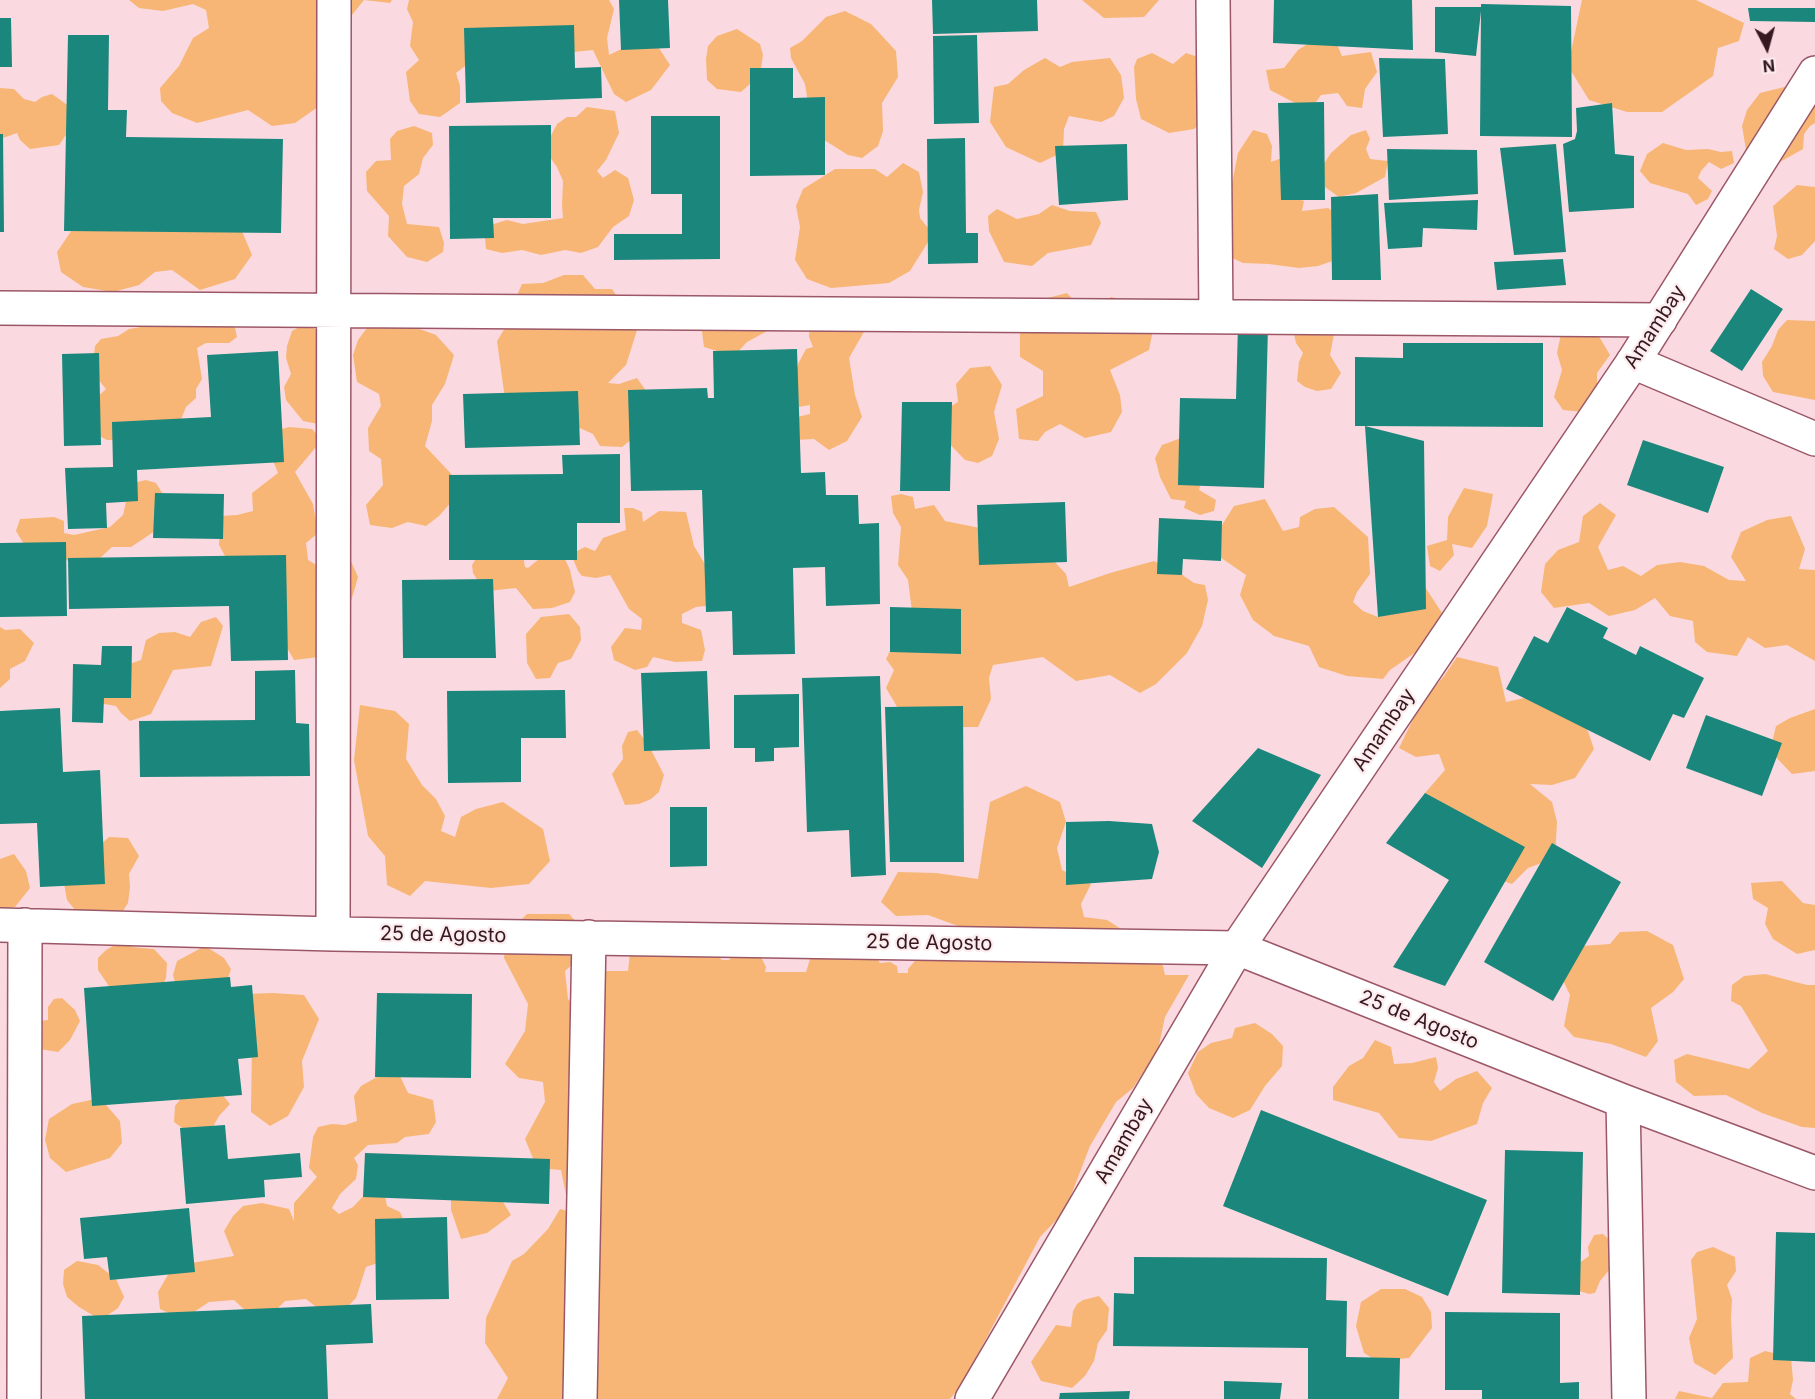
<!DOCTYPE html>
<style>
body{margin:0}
#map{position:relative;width:1815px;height:1399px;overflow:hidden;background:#fadae0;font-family:Inter,sans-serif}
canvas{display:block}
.north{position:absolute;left:1737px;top:18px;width:60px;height:60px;-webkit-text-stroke:4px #fcecee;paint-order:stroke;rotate:174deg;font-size:16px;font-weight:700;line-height:24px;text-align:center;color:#361920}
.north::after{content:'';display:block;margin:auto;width:21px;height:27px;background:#361920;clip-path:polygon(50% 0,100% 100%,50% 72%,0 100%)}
</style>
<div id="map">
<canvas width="1815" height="1399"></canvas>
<div class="north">N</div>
</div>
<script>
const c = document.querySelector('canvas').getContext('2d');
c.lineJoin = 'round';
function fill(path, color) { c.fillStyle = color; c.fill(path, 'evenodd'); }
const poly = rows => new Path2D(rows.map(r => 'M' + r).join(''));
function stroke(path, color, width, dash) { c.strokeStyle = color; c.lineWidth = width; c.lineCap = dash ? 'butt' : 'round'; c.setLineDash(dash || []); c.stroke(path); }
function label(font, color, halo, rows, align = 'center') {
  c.font = font + ' Inter,sans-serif'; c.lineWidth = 4.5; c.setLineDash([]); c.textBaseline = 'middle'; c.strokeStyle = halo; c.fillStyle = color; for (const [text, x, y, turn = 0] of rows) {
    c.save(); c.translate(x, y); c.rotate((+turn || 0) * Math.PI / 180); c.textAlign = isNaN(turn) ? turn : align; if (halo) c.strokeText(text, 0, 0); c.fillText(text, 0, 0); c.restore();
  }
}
fill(poly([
 [129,0,392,0,390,3,364,0,352,15,350,35,325,102,295,123,272,126,248,110,197,123,172,113,161,101,160,88,179,66,193,38,209,28,206,10,193,4,163,11,139,8],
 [409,0,609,0,614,9,607,38,609,55,632,44,655,42,670,65,651,90,626,102,614,94,593,50,469,63,456,73,460,86,460,103,440,117,419,114,410,101,406,72,419,60,410,46,413,22,407,9],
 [1082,0,1159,0,1144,17,1104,18],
 [1582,0,1696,0,1744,23,1739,41,1718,48,1713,76,1662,112,1627,112,1589,100,1568,66],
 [845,11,871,24,896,51,898,77,882,103,883,131,878,146,862,158,848,155,813,133,805,84,791,58,790,48,802,41,826,17],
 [737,29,760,44,763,55,760,75,741,92,717,89,707,80,706,59,708,46,717,36],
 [1319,37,1336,42,1342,56,1371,52,1377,72,1365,89,1362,108,1347,106,1338,93,1321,95,1313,106,1299,105,1270,90,1266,70,1284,68,1298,50],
 [1152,53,1173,64,1186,53,1204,59,1222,105,1194,129,1169,133,1141,119,1136,99,1134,67,1137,59],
 [1045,58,1060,67,1072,62,1110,58,1121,75,1124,98,1114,116,1101,122,1069,116,1064,129,1063,152,1040,163,1006,147,990,122,994,87,1008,84,1024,70],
 [1801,83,1815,96,1815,123,1810,126,1804,134,1803,149,1771,167,1748,162,1742,126,1747,110,1760,93],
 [0,88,14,89,24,99,35,102,42,97,52,94,73,109,75,122,59,145,30,149,20,140,17,133,0,139],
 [587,107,615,111,619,133,606,160,597,171,603,178,615,170,628,178,634,200,629,216,613,227,598,247,581,253,565,250,541,255,522,250,502,253,486,249,484,227,507,220,523,224,563,218,562,206,563,181,557,167,544,149,557,124,567,117,576,117],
 [414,126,432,133,433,145,423,158,419,174,404,186,402,204,407,224,439,227,444,243,443,252,427,262,407,257,388,236,389,216,367,191,366,172,376,161,391,160,390,139,397,131],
 [1253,130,1267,134,1272,146,1271,162,1287,156,1292,197,1304,201,1302,211,1328,208,1335,213,1341,258,1318,266,1299,268,1269,264,1243,263,1228,256,1228,204,1238,153],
 [1366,130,1370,139,1366,149,1370,159,1388,161,1385,177,1356,193,1339,197,1325,187,1323,165,1331,153,1351,135],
 [1663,143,1686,150,1708,149,1721,152,1732,151,1734,163,1721,169,1709,162,1701,171,1698,178,1712,191,1708,199,1696,205,1688,194,1650,183,1640,171,1647,154],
 [903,163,919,172,923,192,919,210,920,218,933,234,910,271,889,283,831,288,807,279,795,260,800,227,796,206,803,189,835,169,875,169,887,177],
 [1797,185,1815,187,1815,241,1802,255,1788,259,1774,249,1777,236,1773,206],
 [1052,205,1070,211,1096,212,1101,223,1091,245,1048,253,1032,266,1004,262,989,231,988,216,997,209,1017,219,1039,214],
 [80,218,239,224,252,255,235,279,200,290,172,270,155,272,139,285,113,292,83,287,61,272,57,252],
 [564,275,583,275,595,289,612,289,638,327,626,365,608,383,619,384,637,378,656,405,648,426,622,447,600,446,593,434,573,425,505,399,497,341,510,320,515,300,522,284,543,283],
 [1067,293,1080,307,1095,307,1111,297,1137,302,1153,330,1149,350,1110,370,1120,395,1122,412,1111,432,1085,438,1060,424,1045,432,1038,441,1019,439,1016,409,1043,396,1043,371,1020,357,1020,334,1024,327,1028,303],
 [1787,320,1815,321,1815,400,1773,392,1763,376,1762,362,1772,346,1778,330],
 [227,322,235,328,237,337,229,343,206,343,197,348,202,379,196,389,196,398,186,407,180,422,124,440,107,440,86,429,91,403,106,389,92,372,95,346,101,339,118,336,129,329,165,323],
 [810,323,865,330,849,358,855,395,862,417,847,441,829,450,814,439,796,440,793,418,810,414,810,405,792,408,789,392,799,362,806,349,813,347,809,337],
 [305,324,319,331,352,371,347,396,323,425,303,421,286,400,284,387,291,374,286,358,287,346,292,331],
 [370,324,406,324,436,335,454,355,445,384,432,405,432,421,425,446,457,480,454,499,439,516,426,526,408,522,392,528,370,525,366,505,383,485,381,459,369,451,368,428,381,406,379,394,357,382,353,355,358,340],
 [701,324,771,329,747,342,734,356,704,347],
 [1335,329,1330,355,1341,373,1331,389,1317,391,1305,387,1297,381,1299,362,1303,353,1296,343,1293,330],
 [1597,333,1610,355,1597,373,1597,397,1583,412,1563,410,1554,397,1562,370,1557,353,1561,334],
 [990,366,1002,385,994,412,999,439,992,456,978,463,965,460,942,436,935,416,958,402,956,384,970,368],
 [289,427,312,429,322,440,295,472,313,504,318,533,306,543,308,560,318,566,350,559,358,577,344,626,319,657,294,660,277,630,230,565,219,545,220,516,237,515,253,511,252,493,278,473,267,446,275,431],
 [1184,437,1205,468,1199,490,1216,500,1214,511,1200,515,1184,508,1186,501,1171,499,1160,477,1155,458,1162,445],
 [146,480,156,483,166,499,161,527,131,547,112,547,97,561,74,564,59,556,25,546,16,531,20,519,54,517,64,521,64,533,74,535,110,527,123,515,128,493,133,483],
 [1464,488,1493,494,1487,526,1472,548,1452,544,1454,555,1440,571,1430,566,1427,546,1447,540,1448,517],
 [901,494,913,497,915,509,934,505,945,521,990,530,1052,559,1066,574,1069,587,1110,573,1154,561,1178,572,1194,583,1205,585,1208,600,1202,626,1187,653,1156,684,1140,693,1110,675,1076,681,1043,657,993,665,989,678,991,699,978,727,945,727,903,717,886,688,894,670,886,659,900,631,913,619,908,580,898,565,901,527,893,513,891,496],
 [1265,499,1283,531,1299,527,1300,517,1315,509,1334,507,1368,537,1370,574,1357,592,1353,602,1363,611,1378,617,1397,600,1425,587,1442,613,1443,636,1416,652,1390,670,1383,679,1347,676,1319,667,1309,646,1274,636,1253,620,1240,595,1246,575,1214,553,1215,536,1234,506],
 [1600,503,1616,515,1598,547,1608,570,1623,566,1641,576,1657,565,1680,562,1704,566,1729,580,1746,581,1731,557,1741,532,1767,520,1791,516,1805,549,1799,569,1815,570,1815,661,1787,645,1765,648,1748,637,1737,656,1707,652,1695,642,1693,621,1670,616,1655,598,1635,610,1609,616,1589,603,1554,608,1541,592,1545,564,1558,550,1579,542,1583,516],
 [624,508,633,508,642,512,643,522,659,511,686,512,694,546,712,576,722,604,696,607,682,614,682,623,701,630,705,650,702,661,675,662,653,657,647,667,635,670,614,660,611,647,625,628,641,630,642,619,629,609,610,575,596,578,582,576,578,571,571,554,585,547,595,551,603,538,626,530],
 [523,555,525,567,528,568,544,555,563,555,570,570,575,592,570,602,552,608,533,609,516,588,488,591,481,586,473,573,472,565,477,557],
 [569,614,580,627,581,640,571,659,558,663,550,678,536,679,527,663,526,634,541,617],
 [216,617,223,626,211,666,173,670,151,714,130,721,121,713,116,706,93,702,116,669,141,660,146,640,159,633,175,632,190,637,201,622],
 [0,627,5,630,20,629,34,643,25,661,10,669,10,679,0,688],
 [1457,657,1498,667,1506,702,1543,694,1583,717,1594,749,1575,778,1552,785,1530,784,1552,802,1557,822,1555,858,1528,868,1512,884,1480,873,1425,793,1445,770,1439,754,1416,757,1399,748,1420,705,1444,676],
 [360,705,395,711,409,724,406,759,422,785,436,799,445,816,441,831,455,837,461,817,476,809,503,802,543,829,550,861,529,884,491,888,425,881,410,896,387,885,385,856,368,836,354,760],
 [1815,709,1815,771,1792,774,1770,751,1776,726,1790,718],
 [637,730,648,744,664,775,659,792,651,799,639,804,625,805,612,774,623,759,622,746,628,732],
 [1026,786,1060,802,1066,822,1057,848,1062,870,1091,884,1081,904,1084,917,1107,920,1129,934,1163,966,1165,975,1189,975,1165,1017,1158,1050,1133,1088,1116,1102,1090,1146,1065,1211,1040,1237,962,1384,950,1399,497,1399,508,1378,485,1343,486,1318,512,1261,524,1254,548,1229,560,1209,593,1218,567,1200,561,1170,537,1168,525,1139,545,1102,543,1082,519,1078,505,1064,525,1031,528,1004,504,958,506,935,527,914,569,914,583,929,582,956,565,971,568,999,579,1011,599,971,628,971,630,953,668,951,670,957,715,953,722,960,729,960,735,951,758,951,766,967,765,972,806,972,810,959,821,952,838,950,845,960,873,953,880,963,890,962,897,966,898,973,908,973,908,969,939,933,969,930,928,915,896,916,881,902,898,872,936,873,978,879,990,802],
 [109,837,128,838,139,856,129,874,130,887,128,903,119,917,79,915,67,900,63,878],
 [14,854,26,871,30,888,15,907,4,909,0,908,0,859],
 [1782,881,1803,903,1815,905,1815,950,1797,954,1773,939,1765,924,1768,908,1753,899,1751,883],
 [1647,931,1673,945,1684,979,1673,992,1651,1008,1658,1041,1646,1057,1611,1044,1574,1037,1564,1026,1570,995,1555,964,1569,947,1610,944,1620,932],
 [122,941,132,947,154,949,167,963,166,978,161,989,115,995,98,970,98,958,106,950],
 [205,946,224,958,231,969,224,990,178,994,173,975,177,961],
 [1765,974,1807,985,1815,985,1815,1128,1802,1127,1762,1113,1726,1095,1694,1096,1676,1082,1674,1060,1687,1054,1749,1069,1768,1051,1741,1006,1731,1001,1732,985,1744,976],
 [272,993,304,995,319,1019,302,1061,304,1087,288,1116,270,1126,251,1112,252,1040,247,994],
 [62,998,75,1010,80,1021,70,1040,58,1052,39,1049,33,1022,48,1020,48,1007,54,999],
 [1255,1023,1272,1034,1283,1046,1282,1066,1265,1086,1250,1110,1233,1118,1209,1108,1196,1094,1188,1073,1198,1052,1211,1043,1232,1038,1235,1028],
 [1375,1040,1391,1047,1394,1064,1412,1063,1436,1057,1438,1068,1434,1082,1440,1091,1456,1079,1477,1071,1492,1088,1483,1103,1477,1124,1431,1141,1399,1138,1379,1113,1333,1100,1333,1087,1349,1066,1363,1058],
 [386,1072,399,1074,408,1093,433,1100,436,1122,429,1134,405,1137,397,1143,368,1145,354,1158,358,1165,356,1179,340,1194,332,1208,339,1214,353,1207,370,1189,384,1191,387,1206,400,1212,410,1234,395,1257,366,1267,356,1298,344,1310,324,1313,306,1299,285,1301,272,1314,248,1313,234,1300,209,1302,191,1314,173,1315,160,1309,158,1292,173,1266,234,1256,224,1231,233,1216,243,1206,262,1203,289,1209,294,1221,294,1203,317,1177,309,1168,313,1137,318,1127,332,1124,345,1125,357,1121,354,1096,361,1086],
 [216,1087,230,1104,219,1116,209,1134,192,1135,174,1122,175,1106,186,1092],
 [100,1098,120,1121,122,1143,110,1158,66,1172,50,1158,45,1140,49,1119,72,1104],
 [495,1189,511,1215,487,1233,461,1239,451,1210,451,1195],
 [1603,1234,1615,1245,1610,1269,1600,1281,1595,1293,1589,1294,1570,1288,1568,1271,1589,1256,1588,1247,1594,1235],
 [1713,1247,1735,1257,1736,1271,1727,1285,1732,1299,1731,1318,1733,1358,1715,1375,1694,1363,1689,1338,1697,1319,1691,1260,1697,1252],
 [77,1261,98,1265,116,1279,124,1297,118,1308,101,1320,79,1307,67,1297,63,1284,64,1270],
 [1381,1289,1405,1289,1422,1297,1431,1312,1432,1328,1409,1358,1377,1361,1364,1353,1356,1326,1361,1302],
 [1099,1296,1109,1308,1107,1330,1098,1343,1094,1361,1085,1376,1072,1388,1041,1381,1031,1362,1056,1325,1071,1327,1073,1311,1077,1304,1083,1300],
 [1765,1351,1791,1357,1793,1380,1790,1394,1796,1399,1675,1399,1679,1391,1712,1398,1723,1383,1748,1382,1750,1358]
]), '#f7b675');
fill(poly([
 [619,0,668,0,670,48,621,50],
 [932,0,1037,0,1038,31,933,34],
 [1274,0,1412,0,1413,50,1273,43],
 [1481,4,1571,6,1572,137,1480,136,1481,11,1476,56,1435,52,1435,7,1481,7],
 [1748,8,1815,8,1815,22,1750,21],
 [0,18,11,18,12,67,0,67],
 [574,25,575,68,601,67,602,98,466,103,464,28],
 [68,35,109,35,108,110,127,110,126,137,283,139,281,233,64,231],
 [977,35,979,123,934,124,933,36],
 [1379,58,1445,59,1448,134,1383,137],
 [750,68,793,68,793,98,825,97,825,175,750,176],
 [1324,102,1325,200,1281,200,1278,103],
 [1612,103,1615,154,1634,156,1634,208,1569,212,1563,144,1575,139,1577,131,1576,108],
 [651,116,720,116,720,259,614,260,614,234,682,234,682,194,651,194],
 [551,125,551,218,493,218,494,238,450,239,449,126],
 [0,134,3,134,4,232,0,232],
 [965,138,966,233,978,233,978,263,928,264,927,139],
 [1127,144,1128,200,1059,205,1055,146],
 [1556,144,1566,252,1514,255,1500,148],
 [1387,149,1477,150,1478,194,1389,200],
 [1378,194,1381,280,1332,280,1331,197],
 [1478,200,1477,230,1423,228,1422,247,1388,249,1384,203],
 [1563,259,1566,285,1497,290,1494,262],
 [1751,289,1783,309,1742,371,1710,351],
 [1238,324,1268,325,1264,488,1178,485,1180,398,1236,399],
 [1403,343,1543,343,1543,427,1365,426,1424,441,1426,609,1378,617,1365,426,1355,426,1355,357,1403,358],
 [797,349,801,473,825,472,826,495,858,495,859,524,879,523,880,604,826,606,825,567,793,568,795,654,733,655,732,611,706,612,702,490,631,491,628,390,707,388,708,398,714,398,713,351],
 [278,351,284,462,137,470,138,501,106,503,107,528,68,529,65,468,113,467,112,422,211,417,207,355],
 [99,353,101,445,64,446,62,354],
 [578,391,580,445,465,448,463,394],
 [902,402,952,402,950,491,900,491],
 [1643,440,1724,467,1708,513,1627,485],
 [620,454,620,523,577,523,577,560,449,560,449,475,563,474,562,455],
 [155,493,224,494,223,539,153,538],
 [1065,502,1067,562,979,565,977,505],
 [1159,518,1222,521,1221,561,1183,559,1182,575,1157,574],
 [66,542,67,616,0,617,0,543],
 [286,555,288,660,231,661,229,606,69,609,68,558],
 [493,579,496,658,403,658,402,580],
 [890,607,961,609,961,654,890,652],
 [1567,607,1608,628,1603,638,1636,655,1640,646,1704,678,1684,718,1673,714,1650,761,1506,689,1534,636,1548,643],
 [102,646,132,646,131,698,104,698,103,723,72,722,73,664,101,665],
 [295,670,296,723,309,724,310,776,140,777,139,721,255,720,255,671],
 [707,671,710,749,644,751,641,673],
 [880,676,886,875,851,877,849,830,807,832,802,678],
 [565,690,566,738,521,738,521,782,448,783,447,691],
 [799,694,799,747,774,748,774,761,755,762,755,748,734,748,734,695],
 [963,706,964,862,890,862,885,707],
 [60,708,63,772,100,770,105,884,40,887,37,823,0,824,0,711],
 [1706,715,1782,743,1762,796,1686,768],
 [1258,748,1321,775,1262,868,1192,821],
 [1425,793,1525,847,1445,986,1393,967,1449,880,1386,843],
 [670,807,707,807,707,866,670,867],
 [1109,821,1152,824,1159,852,1152,879,1066,885,1066,822],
 [1552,843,1621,882,1553,1001,1484,962],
 [230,977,231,987,252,985,258,1057,238,1059,242,1095,92,1106,84,988],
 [377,993,472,994,471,1078,375,1077],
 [1261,1110,1487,1200,1448,1296,1223,1206],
 [225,1125,228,1159,300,1153,302,1177,264,1180,265,1197,186,1204,180,1128],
 [1505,1150,1583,1152,1580,1295,1502,1293],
 [365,1153,550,1159,549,1204,363,1197],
 [189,1208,195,1272,110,1280,107,1257,84,1259,80,1218],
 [447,1217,449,1299,376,1300,375,1219],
 [1776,1232,1815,1233,1815,1362,1773,1360],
 [1134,1257,1327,1258,1326,1300,1347,1301,1346,1357,1400,1358,1399,1399,1308,1399,1308,1348,1113,1346,1114,1293,1134,1294],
 [371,1304,373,1343,326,1345,328,1399,85,1399,82,1316],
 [1445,1312,1560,1313,1560,1383,1579,1382,1579,1399,1482,1399,1482,1390,1445,1390],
 [1224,1381,1282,1383,1280,1399,1224,1399],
 [1130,1391,1129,1399,1059,1399,1060,1393]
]), '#1b867c');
const street = poly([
 [1213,0,1216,317],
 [0,308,1660,320],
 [1633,362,1815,439],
 [0,925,333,934,1237,948,1623,1101,1815,1173],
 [333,934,334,0],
 [1623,1101,1629,1399],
 [24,1399,25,925],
 [580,1399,589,937]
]);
const secondary = poly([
 [972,1399,1237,948,1633,362,1815,73]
]);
stroke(street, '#9b5767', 36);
stroke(secondary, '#9b5767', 36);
stroke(street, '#fff', 33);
stroke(secondary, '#fff', 33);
label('20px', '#361920', '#fcecee', [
 ["Amambay",1655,327,-57],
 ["Amambay",1384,730,-56],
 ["25 de Agosto",443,935,1],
 ["25 de Agosto",929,943,1],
 ["25 de Agosto",1419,1020,22],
 ["Amambay",1124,1141,-60]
]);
</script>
